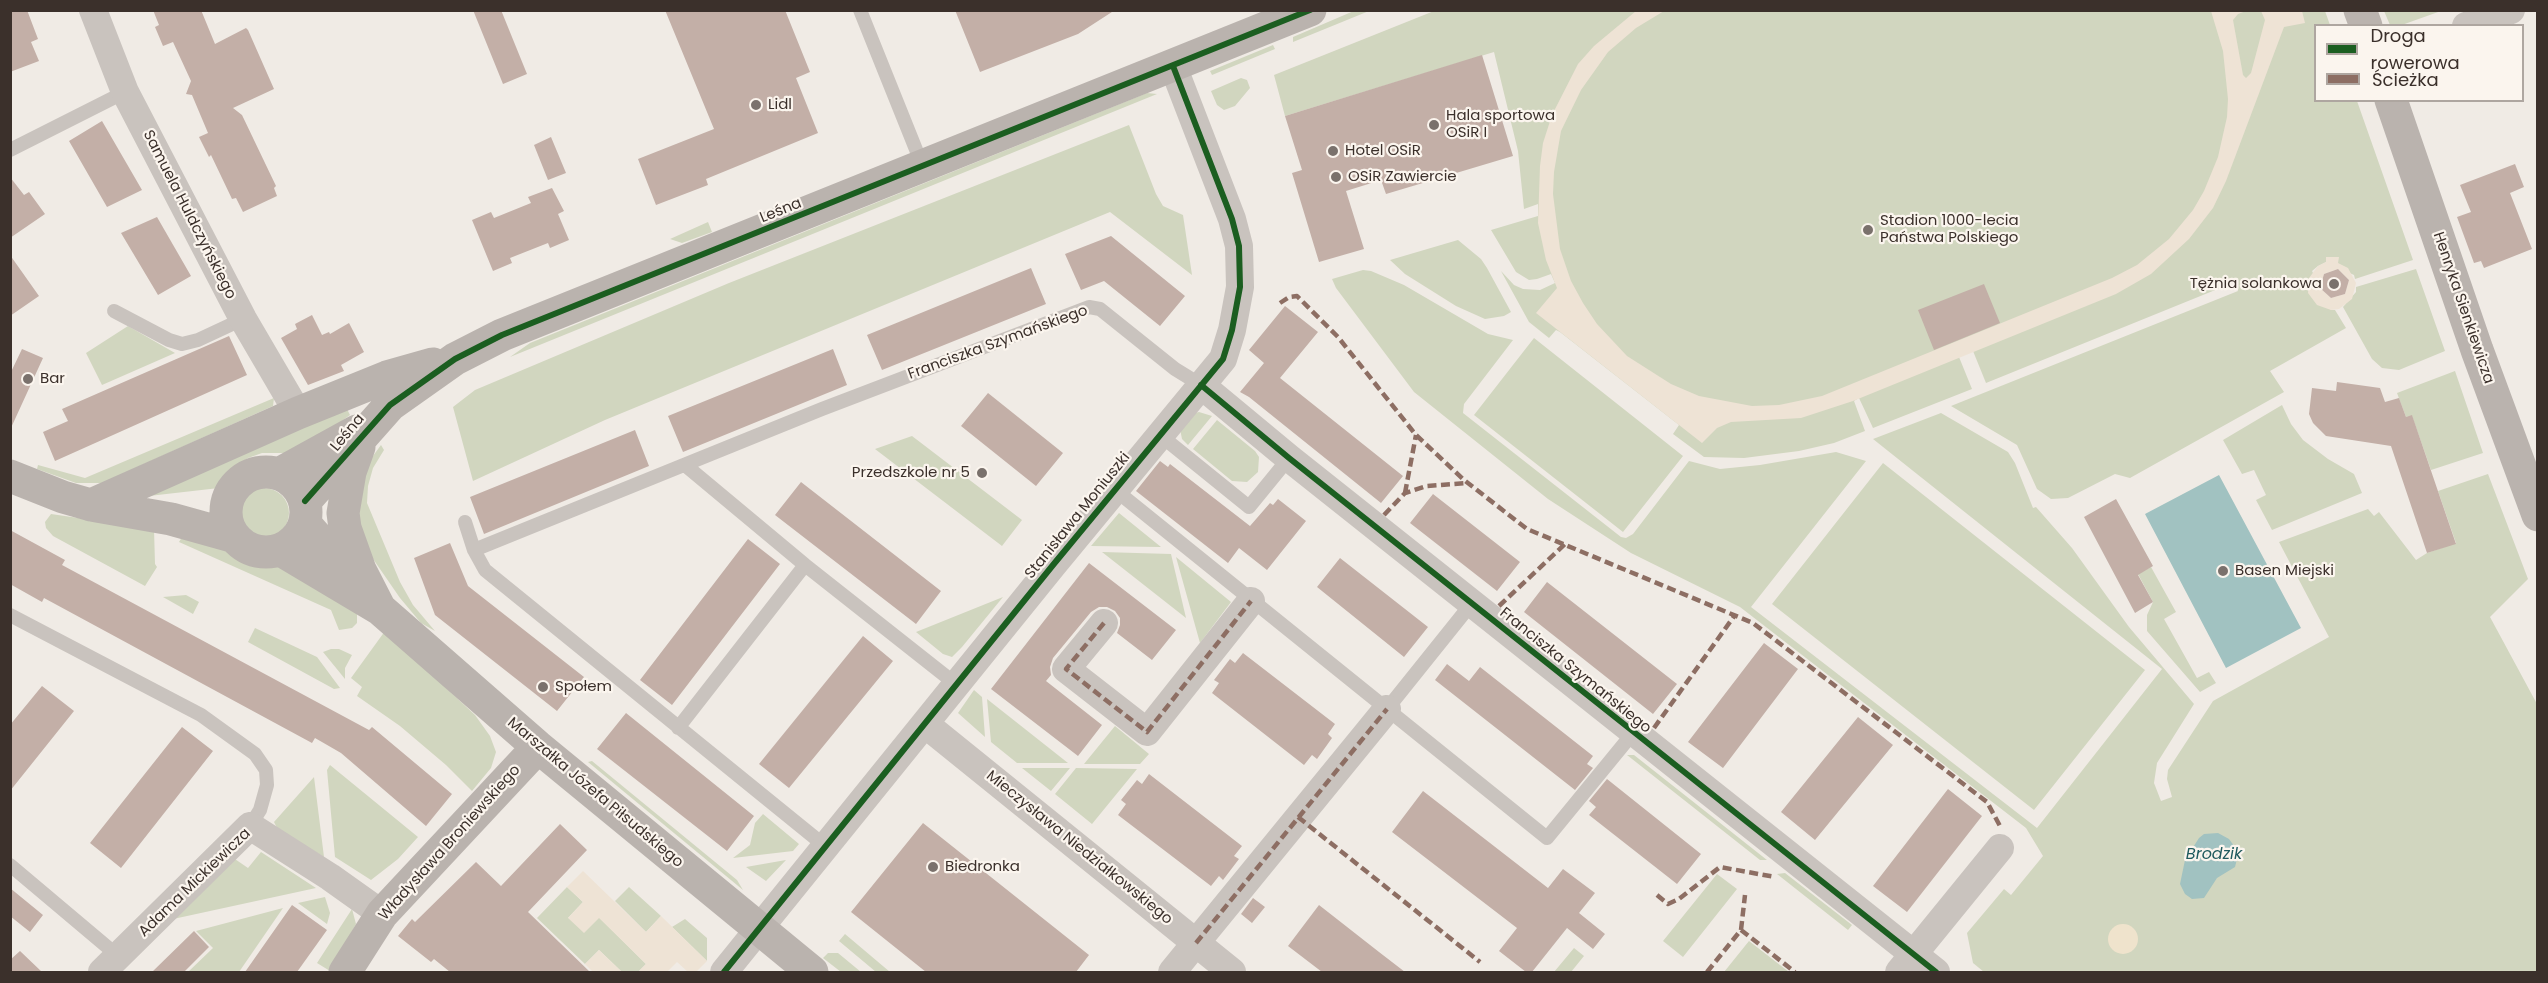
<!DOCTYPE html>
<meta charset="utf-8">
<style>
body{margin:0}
#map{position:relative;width:2548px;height:983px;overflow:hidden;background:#f0ebe5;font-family:Poppins,sans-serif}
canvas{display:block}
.frame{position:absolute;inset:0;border:12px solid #3b302b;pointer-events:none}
.legend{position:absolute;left:2314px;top:24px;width:210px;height:78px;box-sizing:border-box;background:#fbf5ee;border:2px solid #aea6a0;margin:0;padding:8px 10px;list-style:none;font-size:18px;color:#3b302b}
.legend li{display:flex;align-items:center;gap:12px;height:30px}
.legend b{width:30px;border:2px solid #aea6a0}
</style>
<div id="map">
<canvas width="2548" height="983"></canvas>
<div class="frame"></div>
<ul class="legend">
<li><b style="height:8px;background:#1b5e20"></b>Droga rowerowa</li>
<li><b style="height:8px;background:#8d6e63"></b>Ścieżka</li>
</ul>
</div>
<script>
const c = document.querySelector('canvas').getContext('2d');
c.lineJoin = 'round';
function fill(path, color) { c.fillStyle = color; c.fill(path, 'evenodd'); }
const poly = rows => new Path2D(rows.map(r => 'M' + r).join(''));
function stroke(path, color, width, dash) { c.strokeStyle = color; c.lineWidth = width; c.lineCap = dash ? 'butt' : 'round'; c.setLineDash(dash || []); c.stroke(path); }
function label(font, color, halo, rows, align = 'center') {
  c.font = font + ' Poppins,sans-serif'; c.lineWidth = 4.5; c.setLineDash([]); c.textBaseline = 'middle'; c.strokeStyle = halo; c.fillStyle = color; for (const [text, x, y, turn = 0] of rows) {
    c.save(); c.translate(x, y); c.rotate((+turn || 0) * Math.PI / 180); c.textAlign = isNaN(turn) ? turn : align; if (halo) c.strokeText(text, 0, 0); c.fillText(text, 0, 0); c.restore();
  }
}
fill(poly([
 [1356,10,1369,11,1293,42,1293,37],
 [1434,11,2325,11,2330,25,2316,26,2316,100,2357,101,2413,260,2355,279,2354,275,2326,262,2318,266,2312,271,2331,310,2335,310,2346,328,2270,371,2284,392,2130,478,2115,474,2068,498,2051,499,2037,489,2017,445,1951,406,2238,291,2235,282,1986,383,1973,351,1959,357,1972,389,1873,428,1859,398,1854,401,1865,431,1834,443,1799,451,1744,458,1704,457,1673,434,1679,425,1560,332,1556,330,1549,338,1529,322,1501,271,1514,285,1523,289,1540,290,1555,283,1551,274,1537,279,1529,280,1516,272,1491,230,1538,216,1538,204,1524,209,1518,151,1494,52,1285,116,1274,75],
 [2384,11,2384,10,2441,11,2399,26,2390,25],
 [1273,45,1275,49,1212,75,1210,71],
 [1241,78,1247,80,1250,88,1235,106,1224,110,1217,105,1211,91],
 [1147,93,1157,94,510,357,530,343],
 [1129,125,1156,194,1163,206,1183,215,1192,275,1110,212,605,420,473,481,453,407,475,390,729,283],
 [708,222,712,232,682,243,670,239],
 [1458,240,1481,259,1487,268,1511,312,1504,316,1485,319,1456,306,1405,274,1390,260],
 [2416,269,2445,351,2399,370,2382,368,2372,359,2343,307,2356,292,2356,287],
 [1363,270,1371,271,1404,285,1488,334,1513,340,1464,404,1463,413,1621,537,1626,538,1633,534,1689,461,1720,469,1760,465,1836,452,1866,461,1751,607,2037,828,2162,669,1873,439,1941,413,2008,452,2015,463,2033,508,2036,507,2072,548,2129,627,2194,704,2157,763,2154,783,2161,801,2172,797,2167,779,2168,770,2213,701,2329,637,2279,542,2368,509,2374,516,2379,512,2416,560,2427,553,2456,543,2438,491,2488,474,2528,579,2490,617,2537,704,2537,972,1984,972,1973,963,1967,933,2004,889,2011,895,2043,856,2026,828,1740,607,1631,553,1548,499,1414,392,1336,288,1332,279],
 [128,326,175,353,102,385,86,353],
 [1534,338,1683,456,1623,532,1474,415],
 [2455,371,2483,453,2431,470,2412,416,2406,417,2397,393],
 [274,398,273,406,102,483,76,483,37,469,38,465,85,478],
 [345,405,350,415,319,438,294,453,262,453,248,458,224,476,219,488,140,497],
 [2282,405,2291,424,2303,440,2328,459,2354,474,2362,493,2272,530,2256,500,2266,495,2254,470,2242,474,2223,440],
 [1199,412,1212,416,1188,445,1182,439,1180,429,1191,414],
 [1217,420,1255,451,1259,457,1258,472,1247,482,1232,481,1193,449],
 [912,436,1022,520,1002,546,875,449],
 [381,445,384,450,373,468,368,486,367,503,400,582,413,605,435,631,421,623,400,598,371,556,354,505,370,460],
 [1883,463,2145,670,2034,810,1772,604],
 '239 513a25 25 0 1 1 50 0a25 25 0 1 1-50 0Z',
 [1119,513,1161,547,1091,546],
 [51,514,154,529,155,564,157,567,145,586,53,536,46,528,45,522],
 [182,537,233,552,245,560,275,563,357,610,357,623,352,628,339,630,331,610,179,542],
 [1102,552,1171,554,1186,618],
 [1176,557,1231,602,1200,643],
 [2151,567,2176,612,2164,619,2197,678,2209,672,2216,683,2200,692,2147,631,2147,615,2153,602,2138,574],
 [186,595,199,602,193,614,163,597],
 [1003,597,962,647,952,657,943,654,916,632],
 [255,628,317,657,340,688,334,689,248,642],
 [385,631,475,715,490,736,496,752,491,768,472,791,446,765,400,726,357,696,362,687,351,678],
 [331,649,339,649,352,655,345,668,345,679,323,652],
 [974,690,982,697,985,737,958,713],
 [987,699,1068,763,1017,763,991,742],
 [1115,726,1149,754,1140,764,1084,764],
 [1627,755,1634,755,1767,860,1760,860],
 [592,761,737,880,743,890,588,762],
 [330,765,418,837,398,859,371,880,335,857,327,770],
 [1022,768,1070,768,1051,791],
 [1076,768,1137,769,1092,824,1055,794],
 [314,777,324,857,278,830,274,822],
 [763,814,799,844,793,851,733,858,750,845,755,823],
 [261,852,316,888,164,921,232,857,248,868],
 [786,860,766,881,746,867],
 [1785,873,1852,925,1848,930,1777,874],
 [1717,874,1737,889,1683,957,1663,941],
 [567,887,583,902,568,918,599,917,646,964,638,972,622,972,599,950,585,964,537,918],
 [629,887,661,916,646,932,615,901],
 [325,897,330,913,327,924,298,903],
 [283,908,239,972,188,972,213,948,196,931],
 [352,909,356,924,330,971,317,963],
 [685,919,707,938,707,961,672,927],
 [845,934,890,972,876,972,839,941],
 [1749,941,1789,972,1724,972],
 [1574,948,1584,956,1571,972,1554,972],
 [828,953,838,953,861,972,841,972,823,958]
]), '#d1d6bf');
fill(poly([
 '2108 939a15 15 0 1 1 30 0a15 15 0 1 1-30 0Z'
]), '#efe3cc');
fill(poly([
 [1636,11,1664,11,1636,28,1608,52,1581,90,1561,131,1554,172,1553,194,1560,249,1571,281,1583,303,1597,324,1627,356,1671,384,1699,396,1752,406,1779,405,1822,396,2112,278,2137,265,2169,239,2193,210,2204,191,2218,157,2227,117,2228,99,2223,51,2211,11,2246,11,2238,14,2233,20,2243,75,2246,78,2251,73,2265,20,2261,11,2302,11,2305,23,2284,27,2226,181,2213,208,2189,239,2151,274,2116,294,1853,401,1801,418,1731,422,1717,428,1702,443,1536,313,1557,288,1546,260,1538,223,1540,166,1543,143,1552,115,1578,64,1594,46],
 [2326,257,2339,257,2338,263,2348,268,2356,283,2352,299,2339,309,2331,310,2317,305,2308,293,2309,278,2318,266,2326,262],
 [2338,269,2349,280,2345,294,2331,298,2320,288,2324,274],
 [583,871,646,932,661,916,707,961,696,972,688,972,677,962,667,972,638,972,646,964,599,918,584,933,568,918,583,902,567,887],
 [599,950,622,972,593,972,585,964]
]), '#eee3d5');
fill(poly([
 [2219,475,2301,628,2226,668,2145,514],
 [2218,833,2229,839,2237,850,2238,855,2235,867,2217,878,2204,898,2192,899,2185,894,2180,884,2185,860,2199,838,2204,834]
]), '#a1c2c1');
fill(poly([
 [10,10,27,10,38,39,31,42,39,61,10,72],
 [153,10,201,10,215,44,246,28,248,30,274,89,233,108,242,115,276,186,274,188,277,196,243,212,236,198,232,199,211,155,209,157,199,137,208,133,192,95,186,94,191,81,173,42,163,46,155,27,159,25],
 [473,10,501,10,527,74,503,84],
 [665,10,785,10,810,72,796,78,818,133,706,179,708,185,656,205,638,159,714,129],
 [955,10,1115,10,1078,34,980,72],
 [1482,55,1513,156,1386,194,1381,180,1346,191,1364,249,1319,262,1292,173,1302,170,1285,116],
 [102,121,142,190,107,207,69,141],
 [551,137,566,173,548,180,534,145],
 [2515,164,2524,187,2510,193,2532,249,2484,268,2481,261,2474,263,2457,217,2471,212,2460,185],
 [10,177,24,195,29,192,45,214,10,238],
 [552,188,564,211,558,214,569,240,550,248,548,243,510,258,512,263,493,271,472,220,491,212,494,218,531,203,528,197],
 [157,217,191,276,158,295,121,233],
 [1111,236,1185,296,1160,326,1104,281,1081,290,1065,254],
 [10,255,39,296,10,316],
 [1031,268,1046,304,882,370,867,335],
 [2338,269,2349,280,2345,294,2331,298,2320,288,2324,274],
 [1984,284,2000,323,1934,350,1918,310],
 [1285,306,1318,332,1280,378,1403,476,1381,503,1249,397,1240,392,1264,363,1249,350],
 [312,315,322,335,329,332,330,334,349,323,364,352,341,365,344,371,308,385,281,338,297,329,295,324],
 [229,336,247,375,55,461,43,432,68,421,62,409],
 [22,349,43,358,10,430,10,374],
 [833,349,847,385,683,452,668,416],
 [2337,382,2380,388,2385,402,2399,398,2406,417,2412,415,2456,544,2427,553,2391,446,2326,436,2313,423,2309,414,2312,388,2336,391],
 [988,393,1063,453,1036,486,961,426],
 [635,430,649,466,484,534,470,497],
 [1160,461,1168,467,1170,464,1250,526,1270,503,1273,505,1278,499,1306,521,1267,570,1239,548,1228,563,1136,491],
 [801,482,941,591,916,624,775,515],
 [1433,494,1520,562,1497,591,1410,523],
 [2116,499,2153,566,2138,575,2153,602,2135,613,2084,517],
 [10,530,65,560,62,565,369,730,372,727,452,794,426,826,341,753,315,738,312,743,44,598,42,602,10,584],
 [748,539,780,564,672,705,640,680],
 [450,543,468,586,584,677,557,711,435,615,414,558],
 [1340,558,1428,627,1404,657,1317,587],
 [1089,563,1176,630,1152,660,1117,633,1120,625,1120,618,1115,611,1107,607,1099,607,1091,612,1053,658,1050,667,1051,675,1046,681,1102,725,1078,756,991,689],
 [1547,582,1677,684,1653,714,1524,612],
 [863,636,893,661,789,788,759,764],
 [1764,643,1798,669,1723,768,1688,742],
 [1243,653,1335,724,1328,734,1332,738,1317,759,1312,755,1304,765,1212,693,1219,683,1214,680,1230,659,1235,663],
 [1447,664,1469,681,1480,667,1593,756,1587,764,1593,768,1575,790,1435,680],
 [42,686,74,711,10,791,10,725],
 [626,713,754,816,727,851,597,749],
 [1858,717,1893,745,1815,840,1781,812],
 [182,727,213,751,121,868,90,843],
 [1149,774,1242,846,1234,856,1239,859,1223,880,1219,876,1211,886,1118,815,1126,804,1121,800,1137,780,1142,784],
 [1607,779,1701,854,1677,884,1589,815,1596,807,1589,801],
 [1948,789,1982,816,1907,912,1873,886],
 [1423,791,1548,888,1563,869,1595,893,1579,913,1605,934,1593,949,1567,928,1532,972,1526,972,1499,951,1517,928,1392,832],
 [923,823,1089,955,1076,972,926,972,851,912],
 [560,824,587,850,528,912,590,972,450,972,434,959,431,962,398,936,412,919,415,922,476,862,501,886],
 [10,888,43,915,30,932,10,916],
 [1253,898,1265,907,1252,923,1241,914],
 [292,905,327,930,297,972,245,972],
 [1319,905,1379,952,1405,972,1322,972,1288,946],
 [194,931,209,947,184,972,152,972],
 [20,951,42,972,10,972,10,960]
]), '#c3afa7');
stroke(poly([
 [860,10,923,167],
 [10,150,125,92],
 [114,311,169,340,182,344,198,340,243,319],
 [1160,435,1249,507,1289,458],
 [685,465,805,565,957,685],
 [1114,489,1547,838,1633,733],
 [465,522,474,550,485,570,825,846],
 [474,550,822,409,1089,307,1100,309,1175,369,1201,385],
 [10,615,201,715,255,754,266,770,267,785,260,810,250,826],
 [1387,709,1472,603],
 [678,728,805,565],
 [10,865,118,956]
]), '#c9c3be', 14);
stroke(poly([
 [93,10,125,92,243,319,298,413],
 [2466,26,2511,10],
 [1201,385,1289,458,1936,972],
 [1104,623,1066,669,1147,732,1251,601],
 [925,724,1232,972],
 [102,972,250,826,330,877,382,914],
 [724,972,1053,565,1223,359,1232,330,1240,287,1239,246,1232,219,1173,66],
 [1172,972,1387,709],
 [1899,972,2000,848]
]), '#c9c3be', 28);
stroke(poly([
 [2360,10,2366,26],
 [2391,100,2477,350,2538,515],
 [359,447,350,472,343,513,345,528,360,570,380,609],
 '226 512a40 40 0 1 1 80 0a40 40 0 1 1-80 0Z',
 [279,474,357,431],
 [10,476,63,497,91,505,171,519,232,536],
 [305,501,390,405,455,359,502,335,1310,10],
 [91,505,298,413,387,377,433,364],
 [305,524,357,583],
 [281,550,380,609,538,747,812,972],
 [345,972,382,914,538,747]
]), '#bab3ae', 33);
stroke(poly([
 [1280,303,1289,297,1297,296,1338,337,1416,435,1464,480,1527,529,1753,623,1987,802,2000,826],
 [1405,493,1416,435],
 [1384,515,1405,493,1427,486,1468,483],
 [1499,606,1565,544],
 [1104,623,1066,669,1147,732,1251,601],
 [1654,728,1735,615],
 [1298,817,1480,962],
 [1657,895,1668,904,1679,899,1720,867,1775,877],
 [1741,930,1745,895],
 [1196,943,1387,709],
 [1707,972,1741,930,1795,972]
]), '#8d6e63', 4.5, [9, 4.5]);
stroke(poly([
 [1201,385,1289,458,1936,972],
 [305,501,390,405,455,359,502,335,1310,10],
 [724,972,1053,565,1223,359,1232,330,1240,287,1239,246,1232,219,1173,66]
]), '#1b5e20', 6);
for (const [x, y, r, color] of [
 [756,105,6,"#7a716c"],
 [1434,125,6,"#7a716c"],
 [1333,151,6,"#7a716c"],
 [1336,177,6,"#7a716c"],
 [1868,230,6,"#7a716c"],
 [2334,284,6,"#7a716c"],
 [28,379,6,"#7a716c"],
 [982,473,6,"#7a716c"],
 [2223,571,6,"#7a716c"],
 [543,687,6,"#7a716c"],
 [933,867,6,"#7a716c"]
]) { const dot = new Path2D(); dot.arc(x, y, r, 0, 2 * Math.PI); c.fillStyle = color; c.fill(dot); stroke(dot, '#fbf5ee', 2); }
label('15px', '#3b302b', '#fbf5ee', [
 ["Lidl",768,105],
 ["Hala sportowa",1446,116],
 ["OSiR I",1446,133],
 ["Hotel OSiR",1345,151],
 ["OSiR Zawiercie",1348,177],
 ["Stadion 1000-lecia",1880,221],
 ["Państwa Polskiego",1880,238],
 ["Tężnia solankowa",2322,284,"right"],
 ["Bar",40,379],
 ["Przedszkole nr 5",970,473,"right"],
 ["Basen Miejski",2235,571],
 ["Społem",555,687],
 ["Biedronka",945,867]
], 'left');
label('15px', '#3b302b', '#fbf5ee', [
 ["Leśna",781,211,-22],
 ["Samuela Huldczyńskiego",189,215,63],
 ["Henryka Sienkiewicza",2463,308,71],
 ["Franciszka Szymańskiego",998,343,-20],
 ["Leśna",348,433,-50],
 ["Stanisława Moniuszki",1078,516,-51],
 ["Franciszka Szymańskiego",1575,671,39],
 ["Marszałka Józefa Piłsudskiego",595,793,40],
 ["Władysława Broniewskiego",450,843,-48],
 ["Mieczysława Niedziałkowskiego",1079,848,39],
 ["Adama Mickiewicza",195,883,-44]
]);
label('italic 16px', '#1f5a5e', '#fbf5ee', [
 ["Brodzik",2214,855]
]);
</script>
